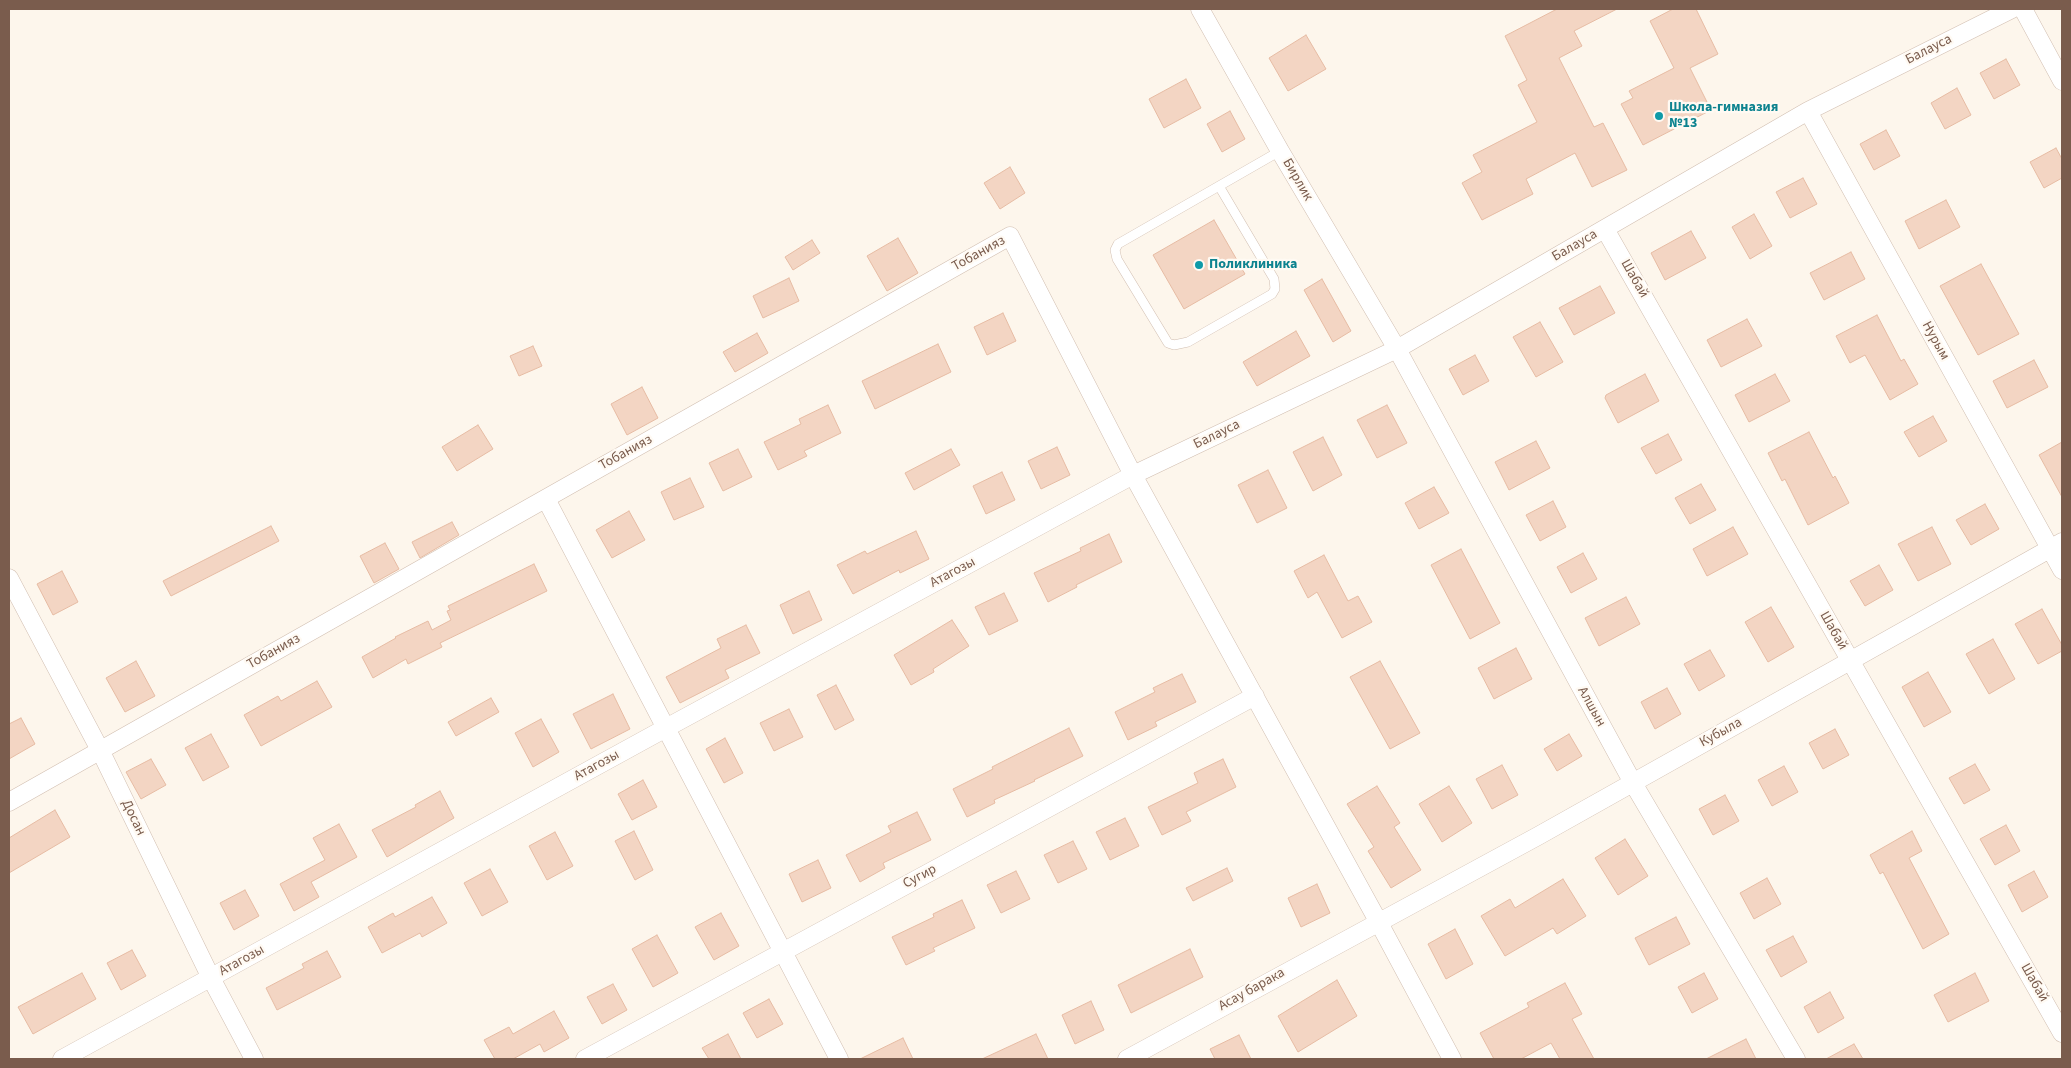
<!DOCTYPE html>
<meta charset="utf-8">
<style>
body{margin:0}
#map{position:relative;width:2071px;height:1068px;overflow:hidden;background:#fdf6ec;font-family:"Source Sans 3",sans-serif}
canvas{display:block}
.frame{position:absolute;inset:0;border:10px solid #7a5c4d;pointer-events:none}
</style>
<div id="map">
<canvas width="2071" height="1068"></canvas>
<div class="frame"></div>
</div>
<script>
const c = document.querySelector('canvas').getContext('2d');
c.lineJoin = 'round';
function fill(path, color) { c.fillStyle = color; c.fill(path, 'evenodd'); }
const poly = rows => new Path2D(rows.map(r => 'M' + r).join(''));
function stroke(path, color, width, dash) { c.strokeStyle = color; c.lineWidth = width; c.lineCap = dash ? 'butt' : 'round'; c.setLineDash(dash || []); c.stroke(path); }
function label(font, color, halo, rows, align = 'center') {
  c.font = font + ' "Source Sans 3",sans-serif'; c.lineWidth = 4.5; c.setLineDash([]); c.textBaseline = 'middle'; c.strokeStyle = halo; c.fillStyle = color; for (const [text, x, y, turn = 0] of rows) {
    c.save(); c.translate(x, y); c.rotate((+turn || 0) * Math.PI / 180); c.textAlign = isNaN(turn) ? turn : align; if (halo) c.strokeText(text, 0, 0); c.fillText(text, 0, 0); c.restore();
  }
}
const building = poly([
 [1557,9,1617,9,1574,31,1582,46,1559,58,1594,127,1603,123,1627,170,1592,187,1575,153,1526,179,1533,194,1482,220,1462,183,1482,172,1473,155,1537,122,1518,85,1527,80,1505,36,1557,9],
 [1673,9,1696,9,1718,54,1690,68,1711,110,1643,145,1621,104,1633,98,1629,91,1674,68,1650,21,1673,9],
 [1306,35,1326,69,1288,91,1269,58,1306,35],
 [2006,59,2020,85,1994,99,1980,73,2006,59],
 [1186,79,1201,108,1164,128,1149,99,1186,79],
 [1957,88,1971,115,1945,129,1931,103,1957,88],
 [1230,111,1245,139,1222,152,1207,124,1230,111],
 [1886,130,1900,156,1874,170,1860,144,1886,130],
 [2056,148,2062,159,2062,178,2044,188,2030,162,2056,148],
 [1010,167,1025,193,1000,209,984,183,1010,167],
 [1803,178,1817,204,1790,218,1776,192,1803,178],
 [1946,200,1960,227,1919,249,1905,221,1946,200],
 [1754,214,1772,246,1750,259,1732,227,1754,214],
 [1214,220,1245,274,1184,309,1153,255,1214,220],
 [1691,231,1706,258,1665,280,1651,253,1691,231],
 [898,238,918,273,887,291,867,256,898,238],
 [812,240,820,253,793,270,785,257,812,240],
 [1851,252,1865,279,1824,300,1810,273,1851,252],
 [1981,264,2019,334,1978,355,1940,286,1981,264],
 [789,278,799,301,763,318,753,296,789,278],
 [1322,279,1351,331,1333,342,1304,290,1322,279],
 [1600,286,1615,313,1574,335,1559,308,1600,286],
 [1003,313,1016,341,987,355,974,327,1003,313],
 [1877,315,1901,361,1904,359,1918,384,1890,400,1865,355,1850,363,1836,336,1877,315],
 [1747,319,1762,346,1721,367,1707,340,1747,319],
 [1540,322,1563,362,1536,377,1513,337,1540,322],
 [1296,331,1310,356,1257,386,1243,362,1296,331],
 [757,333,768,353,735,372,723,352,757,333],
 [938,344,951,372,875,409,862,381,938,344],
 [533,346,542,366,519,376,510,356,533,346],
 [1475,355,1489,381,1463,395,1449,369,1475,355],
 [2034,360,2048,387,2007,408,1993,381,2034,360],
 [1645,374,1659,401,1618,423,1605,398,1606,395,1645,374],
 [1775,374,1790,401,1749,422,1735,395,1775,374],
 [642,387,658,418,627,435,611,404,642,387],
 [828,405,841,433,804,451,807,456,778,470,764,442,801,424,799,419,828,405],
 [1387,405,1407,443,1377,458,1357,420,1387,405],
 [1933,416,1947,441,1919,457,1904,432,1933,416],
 [478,425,493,449,457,471,442,447,478,425],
 [1809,432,1833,478,1835,476,1849,503,1808,525,1785,479,1782,481,1768,453,1809,432],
 [1668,434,1682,460,1656,474,1641,448,1668,434],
 [1323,437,1342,475,1313,491,1293,452,1323,437],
 [1536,441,1550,468,1509,490,1495,462,1536,441],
 [2062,442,2062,497,2039,455,2062,442],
 [1057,447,1070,475,1041,489,1028,461,1057,447],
 [738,449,752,477,723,491,709,463,738,449],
 [951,449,960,465,914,490,905,473,951,449],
 [1268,470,1287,508,1257,523,1238,485,1268,470],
 [1002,472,1015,500,986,514,973,486,1002,472],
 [690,478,704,507,674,520,661,492,690,478],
 [1701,484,1716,510,1690,524,1675,498,1701,484],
 [1434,487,1449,513,1419,529,1405,503,1434,487],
 [1553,501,1566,527,1540,541,1526,515,1553,501],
 [1985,504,1999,529,1971,545,1956,520,1985,504],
 [629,511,645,540,612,558,596,530,629,511],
 [452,522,459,535,420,558,412,542,452,522],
 [271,526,279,541,171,596,163,581,271,526],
 [1733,527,1748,554,1707,576,1693,549,1733,527],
 [1932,527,1951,564,1918,581,1898,544,1932,527],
 [916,531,929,559,900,573,899,570,853,594,837,565,865,551,867,554,916,531],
 [1109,534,1122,562,1076,585,1077,587,1048,602,1034,573,1081,551,1080,548,1109,534],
 [385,543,399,569,374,583,360,556,385,543],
 [1461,549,1500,623,1470,639,1431,565,1461,549],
 [1583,553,1597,579,1571,593,1557,567,1583,553],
 [1324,555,1348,601,1358,596,1372,622,1342,638,1317,592,1308,598,1294,571,1324,555],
 [534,564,547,591,440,643,442,647,408,664,406,659,373,678,362,657,396,638,395,637,428,621,432,630,451,620,447,611,450,610,448,606,534,564],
 [1879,565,1893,590,1865,606,1850,581,1879,565],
 [62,571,78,602,53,615,37,584,62,571],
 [809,591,822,620,793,634,780,605,809,591],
 [1004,593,1018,621,989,635,975,607,1004,593],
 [1626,597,1640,624,1599,646,1585,618,1626,597],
 [1771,607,1794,647,1768,662,1745,622,1771,607],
 [2042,609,2062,645,2062,651,2038,664,2015,624,2042,609],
 [952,620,969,646,933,669,934,672,911,685,894,655,952,620],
 [746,625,760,653,725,670,729,678,680,703,666,677,721,648,717,639,746,625],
 [1993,639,2015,679,1989,694,1966,654,1993,639],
 [1516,648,1532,679,1494,699,1478,668,1516,648],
 [1710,650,1725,676,1699,691,1684,664,1710,650],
 [136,661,155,696,125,712,106,678,136,661],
 [1380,661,1420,733,1390,749,1350,677,1380,661],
 [1928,672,1951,712,1924,727,1902,687,1928,672],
 [1182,674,1196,702,1155,722,1157,726,1128,740,1115,712,1155,692,1153,688,1182,674],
 [317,681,332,707,261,746,244,715,278,696,281,701,317,681],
 [836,685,854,720,835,730,817,695,836,685],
 [1667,688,1681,714,1655,729,1641,702,1667,688],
 [613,694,630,729,591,749,573,714,613,694],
 [491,698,499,712,456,736,448,722,491,698],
 [789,709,803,737,774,751,760,723,789,709],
 [21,718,35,744,9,759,9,724,21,718],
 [541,719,559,752,533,767,515,733,541,719],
 [1069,728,1083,756,1034,780,1035,781,994,800,995,803,967,817,953,789,993,769,992,767,1069,728],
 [1835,729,1849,755,1823,769,1809,743,1835,729],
 [211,734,229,767,203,781,185,748,211,734],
 [1569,734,1582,756,1557,771,1544,749,1569,734],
 [725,738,743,773,724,783,706,749,725,738],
 [151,759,166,785,141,799,126,772,151,759],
 [1223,759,1236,787,1186,812,1191,821,1162,835,1148,807,1198,783,1194,773,1223,759],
 [1975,764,1990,790,1964,804,1949,778,1975,764],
 [1502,765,1518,795,1492,809,1476,779,1502,765],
 [1784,766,1798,792,1772,806,1758,780,1784,766],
 [643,780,657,807,632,820,618,794,643,780],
 [1377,786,1400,823,1394,827,1421,870,1391,888,1368,851,1374,847,1347,804,1377,786],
 [1449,786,1472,823,1442,842,1419,804,1449,786],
 [440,791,454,818,387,857,372,830,416,807,415,805,440,791],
 [1725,795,1739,821,1713,835,1699,809,1725,795],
 [55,810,70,837,9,873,9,838,55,810],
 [917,812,931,840,883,863,885,868,860,882,846,855,891,832,888,826,917,812],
 [1125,818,1139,846,1110,860,1096,832,1125,818],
 [339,824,357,857,311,882,319,897,294,911,280,884,325,860,313,838,339,824],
 [2006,825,2020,851,1995,865,1980,839,2006,825],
 [634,831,653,870,635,880,615,841,634,831],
 [1912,831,1922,851,1909,858,1949,934,1923,949,1883,872,1880,874,1870,855,1912,831],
 [555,832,573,866,547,880,529,846,555,832],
 [1625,839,1648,876,1618,895,1595,858,1625,839],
 [1073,841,1087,869,1058,883,1044,855,1073,841],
 [818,860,831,888,802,902,789,874,818,860],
 [1227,868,1233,881,1193,901,1186,888,1227,868],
 [490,869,508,902,482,916,464,883,490,869],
 [1016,871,1030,899,1001,913,987,885,1016,871],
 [2034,871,2048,897,2022,912,2008,885,2034,871],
 [1767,878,1781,904,1754,919,1740,893,1767,878],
 [1563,879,1586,916,1557,934,1553,928,1505,956,1481,916,1510,899,1515,908,1563,879],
 [1317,884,1330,913,1301,927,1288,898,1317,884],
 [245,890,259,916,234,930,220,903,245,890],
 [432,897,447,923,422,937,420,933,382,953,368,927,393,913,395,917,432,897],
 [962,900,975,928,933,948,935,951,906,965,892,937,934,917,933,914,962,900],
 [721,913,739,946,714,960,695,927,721,913],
 [1676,917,1690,944,1649,965,1635,938,1676,917],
 [1455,929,1473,964,1446,979,1428,944,1455,929],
 [657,935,678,973,653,987,632,949,657,935],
 [1793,936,1807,962,1781,977,1766,950,1793,936],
 [1190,949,1203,977,1131,1013,1118,985,1190,949],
 [132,950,146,976,121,990,107,963,132,950],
 [327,951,341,977,277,1010,266,988,304,968,302,964,327,951],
 [82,973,96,999,33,1034,18,1007,82,973],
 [1704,973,1718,999,1692,1013,1678,987,1704,973],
 [1975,973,1989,1001,1948,1022,1934,995,1975,973],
 [1337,980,1357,1016,1298,1052,1278,1016,1337,980],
 [1565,983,1582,1014,1572,1019,1594,1059,1560,1059,1551,1043,1521,1059,1494,1059,1480,1033,1529,1007,1527,1003,1565,983],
 [613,984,627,1010,602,1024,587,997,613,984],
 [1830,992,1844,1018,1818,1033,1804,1007,1830,992],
 [769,999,783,1024,757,1038,743,1013,769,999],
 [1091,1001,1104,1030,1075,1044,1062,1015,1091,1001],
 [554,1011,569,1038,544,1052,540,1044,513,1059,495,1059,484,1040,509,1027,513,1034,554,1011],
 [728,1034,741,1059,709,1059,702,1048,728,1034],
 [1036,1034,1048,1059,982,1059,1036,1034],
 [1239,1035,1251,1059,1215,1059,1210,1049,1239,1035],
 [903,1038,913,1059,860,1059,903,1038],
 [1746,1039,1756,1059,1706,1059,1746,1039],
 [1854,1044,1863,1059,1826,1059,1854,1044]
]);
fill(building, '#f3d5c3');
stroke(building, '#e6bba3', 1);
const lane = poly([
 [1219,186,1274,279,1275,289,1272,294,1188,342,1174,345,1168,343,1117,259,1115,250,1118,244,1280,151]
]);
const street = poly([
 [1200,9,1280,151,1397,349,1633,783,1796,1059],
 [2023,9,2062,81],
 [1808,111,2062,570],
 [1605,229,2062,1033],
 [546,499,839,1059],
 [9,578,100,750,211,978,254,1059],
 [9,802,1010,236,1133,475,1378,921,1452,1059],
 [62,1059,666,728,1133,475,1397,349,1808,111,2012,9],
 [585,1059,1255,696],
 [1127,1059,1538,836,2062,542]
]);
stroke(lane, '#d1beb0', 10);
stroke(street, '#d1beb0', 19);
stroke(lane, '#fff', 9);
stroke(street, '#fff', 18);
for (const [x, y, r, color] of [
 [1659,116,5,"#0f9aa8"],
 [1199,265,5,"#0f9aa8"]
]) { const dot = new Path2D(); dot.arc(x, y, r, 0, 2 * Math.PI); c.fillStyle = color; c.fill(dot); stroke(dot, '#fffaf3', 2); }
label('14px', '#7a5c4d', '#fffaf3', [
 ["Балауса",1929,50,-27],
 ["Бирлик",1297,180,60],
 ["Балауса",1575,246,-30],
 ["Тобанияз",979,254,-29],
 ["Шабай",1634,279,60],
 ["Нурым",1935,341,61],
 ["Балауса",1217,435,-26],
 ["Тобанияз",626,453,-29],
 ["Атагозы",953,573,-28],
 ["Шабай",1833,631,60],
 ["Тобанияз",274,652,-29],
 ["Алшын",1591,707,61],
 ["Кубыла",1721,733,-29],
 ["Атагозы",597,766,-29],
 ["Досан",133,818,64],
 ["Сугир",920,877,-28],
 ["Атагозы",242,961,-29],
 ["Шабай",2034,983,60],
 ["Асау барака",1252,990,-29]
]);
label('bold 14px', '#0d838f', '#fffaf3', [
 ["Школа-гимназия",1669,108],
 ["№13",1669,124],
 ["Поликлиника",1209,265]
], 'left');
</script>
